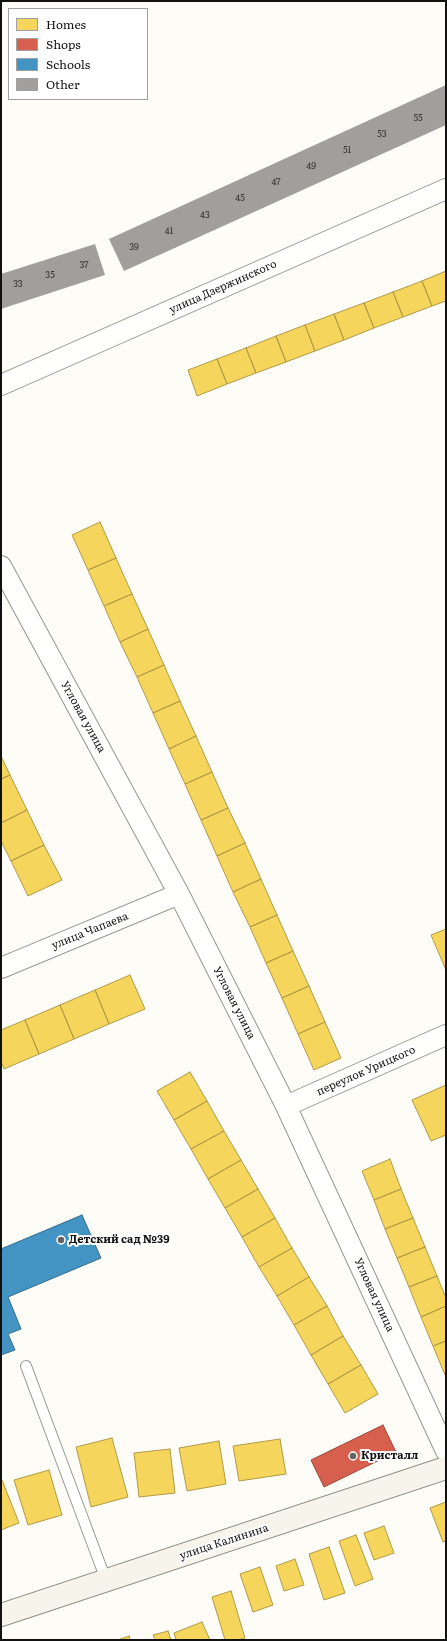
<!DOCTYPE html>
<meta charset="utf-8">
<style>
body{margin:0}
#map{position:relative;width:447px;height:1641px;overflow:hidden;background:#fdfcf7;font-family:Literata,serif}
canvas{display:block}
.frame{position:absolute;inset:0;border:2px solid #111;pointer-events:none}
.legend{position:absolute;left:8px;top:8px;width:140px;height:92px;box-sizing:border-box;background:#fff;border:1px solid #a0a0a0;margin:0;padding:5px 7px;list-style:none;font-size:12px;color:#111}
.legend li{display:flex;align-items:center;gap:8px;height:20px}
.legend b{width:20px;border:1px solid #a0a0a0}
</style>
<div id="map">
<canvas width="447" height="1641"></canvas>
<div class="frame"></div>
<ul class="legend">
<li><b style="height:11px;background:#f6d55c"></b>Homes</li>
<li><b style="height:11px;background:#d6604d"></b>Shops</li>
<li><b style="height:11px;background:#4393c3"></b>Schools</li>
<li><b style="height:11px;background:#a19f9c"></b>Other</li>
</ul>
</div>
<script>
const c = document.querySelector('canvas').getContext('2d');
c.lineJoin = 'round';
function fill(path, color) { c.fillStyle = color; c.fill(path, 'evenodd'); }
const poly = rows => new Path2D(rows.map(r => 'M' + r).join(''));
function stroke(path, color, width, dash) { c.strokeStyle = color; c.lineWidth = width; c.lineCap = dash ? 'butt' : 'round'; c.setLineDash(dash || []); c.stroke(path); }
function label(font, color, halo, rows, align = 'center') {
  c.font = font + ' Literata,serif'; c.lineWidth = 4; c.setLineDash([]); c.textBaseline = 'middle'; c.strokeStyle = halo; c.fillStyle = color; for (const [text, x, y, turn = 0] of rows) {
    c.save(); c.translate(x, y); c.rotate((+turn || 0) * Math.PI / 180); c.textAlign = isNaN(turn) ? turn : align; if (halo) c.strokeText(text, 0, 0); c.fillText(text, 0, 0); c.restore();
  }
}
const homes = poly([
 [446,271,446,301,432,306,422,281,446,271],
 [422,281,432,306,403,317,393,292,422,281],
 [393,292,403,317,374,328,364,303,393,292],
 [364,303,374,328,344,340,334,314,364,303],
 [334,314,344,340,315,351,305,325,334,314],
 [305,325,315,351,286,362,276,336,305,325],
 [276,336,286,362,256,373,246,348,276,336],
 [246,348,256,373,227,384,217,359,246,348],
 [217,359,227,384,197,396,188,370,217,359],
 [100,522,116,558,88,570,72,535,100,522],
 [116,558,132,594,104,606,88,570,116,558],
 [132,594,148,629,120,642,104,606,132,594],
 [148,629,164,665,137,677,120,642,148,629],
 [164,665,180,701,153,713,137,677,164,665],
 [180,701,196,736,169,749,153,713,180,701],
 [196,736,212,772,185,784,169,749,196,736],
 [1,756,10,775,1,779,1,756],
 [212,772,228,808,201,820,185,784,212,772],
 [10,775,27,810,1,823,1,779,10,775],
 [228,808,245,843,217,856,201,820,228,808],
 [27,810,44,845,11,861,1,841,1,823,27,810],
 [245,843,261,879,233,892,217,856,245,843],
 [44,845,62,880,28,896,11,861,44,845],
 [261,879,277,915,250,927,233,892,261,879],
 [277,915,293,951,266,963,250,927,277,915],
 [446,929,446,970,431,935,446,929],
 [293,951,309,986,282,998,266,963,293,951],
 [130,975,145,1009,109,1024,95,990,130,975],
 [309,986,325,1022,298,1034,282,998,309,986],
 [95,990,109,1024,74,1039,60,1005,95,990],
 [60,1005,74,1039,39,1054,25,1020,60,1005],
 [25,1020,39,1054,4,1069,1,1061,1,1030,25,1020],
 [325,1022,341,1058,314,1070,298,1034,325,1022],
 [190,1072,207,1101,174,1120,157,1091,190,1072],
 [446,1085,446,1135,431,1141,412,1100,446,1085],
 [207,1101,224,1131,191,1149,174,1120,207,1101],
 [224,1131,241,1160,208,1179,191,1149,224,1131],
 [390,1159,401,1189,374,1200,362,1171,390,1159],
 [241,1160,258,1189,225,1208,208,1179,241,1160],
 [258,1189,275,1218,242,1237,225,1208,258,1189],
 [401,1189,413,1218,385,1229,374,1200,401,1189],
 [275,1218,292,1248,259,1267,242,1237,275,1218],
 [413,1218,425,1247,397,1258,385,1229,413,1218],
 [425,1247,437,1276,409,1287,397,1258,425,1247],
 [292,1248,309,1277,277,1296,259,1267,292,1248],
 [437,1276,446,1298,446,1306,421,1317,409,1287,437,1276],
 [309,1277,327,1306,294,1325,277,1296,309,1277],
 [327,1306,343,1336,311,1355,294,1325,327,1306],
 [446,1306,446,1341,433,1346,421,1317,446,1306],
 [343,1336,361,1365,328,1384,311,1355,343,1336],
 [446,1341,446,1375,445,1375,433,1346,446,1341],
 [361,1365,378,1394,345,1413,328,1384,361,1365],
 [112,1438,128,1497,91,1507,76,1447,112,1438],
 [280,1439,286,1474,239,1481,233,1446,280,1439],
 [219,1441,226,1484,187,1491,179,1448,219,1441],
 [170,1449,175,1493,139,1497,134,1453,170,1449],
 [49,1470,62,1515,28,1525,14,1480,49,1470],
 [1,1480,2,1480,19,1523,1,1530,1,1480],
 [446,1502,446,1541,443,1542,430,1508,446,1502],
 [384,1526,394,1553,374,1560,364,1533,384,1526],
 [356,1535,373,1579,355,1586,339,1541,356,1535],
 [329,1547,345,1593,324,1600,309,1554,329,1547],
 [295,1559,304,1585,284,1591,276,1566,295,1559],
 [260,1567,273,1605,253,1612,240,1574,260,1567],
 [231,1591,245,1638,237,1640,225,1640,212,1597,231,1591],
 [202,1622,210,1640,176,1640,174,1633,202,1622],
 [168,1631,171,1640,155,1640,153,1635,168,1631],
 [129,1636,130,1640,118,1640,129,1636]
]);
fill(homes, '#f6d55c');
stroke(homes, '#b19a46', 1);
const shops = poly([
 [383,1425,396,1452,324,1487,311,1460,383,1425]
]);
fill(shops, '#d6604d');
stroke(shops, '#9b483b', 1);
const schools = poly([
 [82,1215,101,1258,8,1297,21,1329,8,1334,15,1350,1,1355,1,1249,82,1215]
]);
fill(schools, '#4393c3');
stroke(schools, '#346c8e', 1);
fill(poly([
 [446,85,446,125,124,271,109,239],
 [95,244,105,275,1,309,1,274]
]), '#a19f9c');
const lane = poly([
 [26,1366,106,1580]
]);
const street = poly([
 [1,385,446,189],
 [1,566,179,894,286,1106,446,1451],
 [1,968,179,894],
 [286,1106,446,1035]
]);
const secondary = poly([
 [1,1615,446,1468]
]);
stroke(lane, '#979795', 12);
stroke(street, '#979795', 22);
stroke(secondary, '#8e8d8b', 24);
stroke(lane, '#fffffe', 10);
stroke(street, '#fffffe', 20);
stroke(secondary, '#f6f4eb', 22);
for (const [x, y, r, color] of [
 [61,1240,4,"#646362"],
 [353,1456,4,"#646362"]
]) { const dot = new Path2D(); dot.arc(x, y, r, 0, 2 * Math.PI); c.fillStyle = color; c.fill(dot); stroke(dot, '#fff', 1.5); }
label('9px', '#353434', null, [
 ["55",418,118],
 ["53",382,134],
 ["51",347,150],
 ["49",311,166],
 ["47",276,182],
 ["45",240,198],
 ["43",205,215],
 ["41",169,231],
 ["39",134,247],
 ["37",84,265],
 ["35",50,275],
 ["33",18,284]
]);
label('11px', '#111', '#fff', [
 ["улица Дзержинского",223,287,-24],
 ["Угловая улица",83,717,61],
 ["улица Чапаева",90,931,-22],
 ["Угловая улица",234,1003,63],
 ["переулок Урицкого",366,1071,-24],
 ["Угловая улица",374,1295,65],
 ["улица Калинина",224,1542,-18]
]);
label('bold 11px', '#111', '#fff', [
 ["Детский сад №39",69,1240],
 ["Кристалл",361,1456]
], 'left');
</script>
